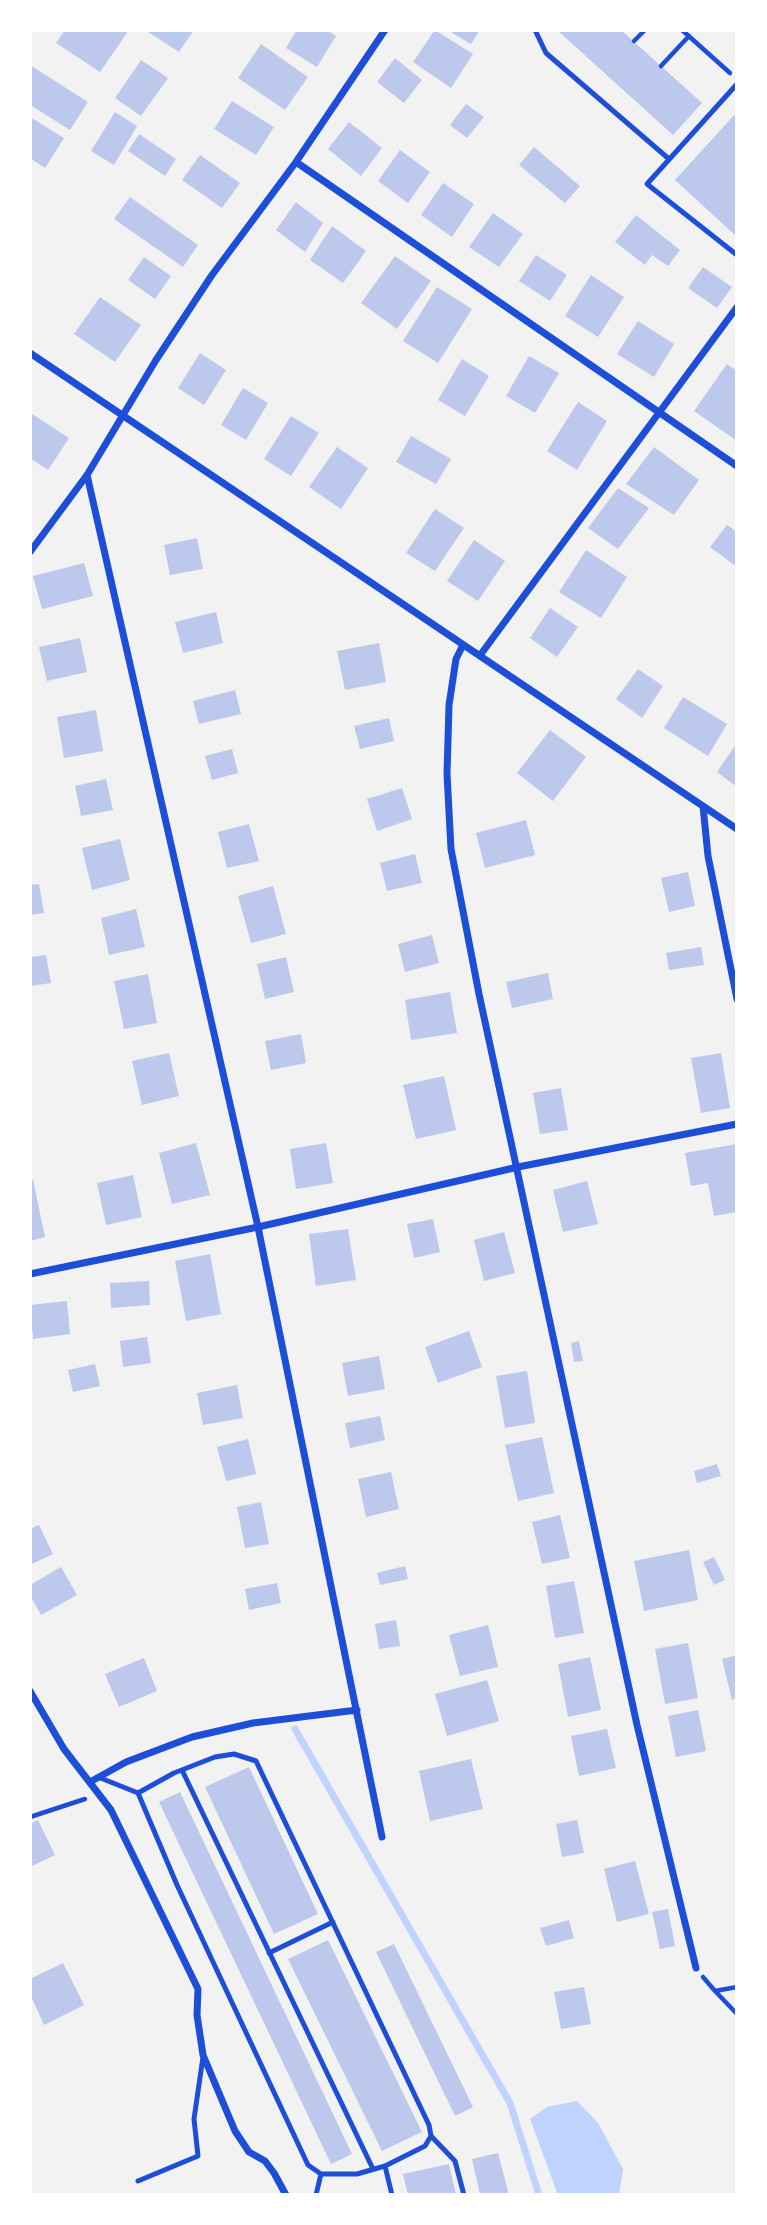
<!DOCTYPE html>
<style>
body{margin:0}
#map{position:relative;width:767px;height:2225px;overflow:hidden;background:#f2f2f2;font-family:"Public Sans",sans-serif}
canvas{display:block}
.frame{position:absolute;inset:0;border:32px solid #fff;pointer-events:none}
</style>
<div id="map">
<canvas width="767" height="2225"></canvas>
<div class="frame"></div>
</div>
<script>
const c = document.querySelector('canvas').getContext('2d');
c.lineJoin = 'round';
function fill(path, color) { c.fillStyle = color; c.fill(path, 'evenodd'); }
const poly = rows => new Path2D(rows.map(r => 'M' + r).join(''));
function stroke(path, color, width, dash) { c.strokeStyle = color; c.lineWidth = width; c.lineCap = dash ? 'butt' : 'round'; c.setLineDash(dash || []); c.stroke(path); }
fill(poly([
 [577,2101,598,2123,623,2169,619,2195,558,2195,530,2119,547,2107]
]), '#bfd3fe');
stroke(poly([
 [295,1729,510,2103,539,2195]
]), '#bfd3fe', 7);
fill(poly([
 [65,30,129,30,100,72,56,43],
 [145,30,194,30,179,52],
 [297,30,327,30,336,36,317,67,286,48],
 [435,30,473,54,451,88,413,62],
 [454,30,480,30,471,44,452,33],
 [557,30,621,30,702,103,673,135],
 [261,44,308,77,285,110,238,78],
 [395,58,422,80,404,103,377,82],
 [141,60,168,78,141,116,115,98],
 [30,65,88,102,70,130,30,105],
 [232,101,274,127,256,155,214,129],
 [466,104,484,117,467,138,450,125],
 [115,112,137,126,114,165,91,151],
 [737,112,737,237,675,180],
 [30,117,64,138,45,168,30,158],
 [349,122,382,148,361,176,328,149],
 [139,134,176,159,165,176,128,151],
 [534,147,580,186,565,203,519,165],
 [400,150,430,172,408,203,378,181],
 [200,155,240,183,222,208,182,180],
 [443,183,474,204,452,237,421,215],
 [130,197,198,245,183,267,114,219],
 [296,202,323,223,305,252,276,230],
 [493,213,523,234,499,267,469,247],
 [636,215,680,250,668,266,652,255,645,265,615,242],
 [332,226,366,251,343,283,310,260],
 [536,255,567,275,550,301,519,281],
 [395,256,431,281,397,329,361,303],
 [144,257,171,276,155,299,128,280],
 [703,267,732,287,717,308,688,288],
 [591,275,624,297,598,337,565,316],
 [437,287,472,309,438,363,403,341],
 [100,297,141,325,115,362,74,334],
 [638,321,674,344,654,377,617,354],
 [200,353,226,370,204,405,178,388],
 [529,356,559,373,535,413,506,396],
 [462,359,489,376,465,416,438,400],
 [727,364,737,371,737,441,694,411],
 [243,388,268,403,246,440,221,425],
 [578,402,607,421,577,470,547,451],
 [32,414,69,438,48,470,30,458],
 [291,416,319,433,291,476,264,459],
 [411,436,451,459,436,484,396,462],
 [337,447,368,468,341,509,309,487],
 [654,447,699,480,674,515,626,484],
 [618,488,649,508,618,549,588,528],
 [435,509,464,528,435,571,406,553],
 [727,525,737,532,737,567,710,547],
 [197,538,203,569,170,575,164,545],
 [474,540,505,561,478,601,447,581],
 [586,550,627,577,601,618,559,592],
 [84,563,93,596,42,609,33,576],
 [550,608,578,627,557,657,530,638],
 [216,612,223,643,183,653,175,622],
 [80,638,87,672,47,681,39,647],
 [379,643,386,682,345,690,337,651],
 [638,669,663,686,642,718,616,699],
 [235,690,241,714,199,724,193,701],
 [683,697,727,724,708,756,664,728],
 [96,710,103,751,64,758,57,717],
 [389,718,394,741,360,749,354,726],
 [550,730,586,757,553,801,517,773],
 [737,743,737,787,717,772],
 [232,749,238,773,212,780,205,756],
 [106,779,113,810,81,816,75,786],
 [402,788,412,819,377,831,367,799],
 [526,820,535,855,485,868,476,833],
 [249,824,259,861,227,868,218,832],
 [120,839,130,880,92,890,82,848],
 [415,854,422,883,387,891,380,863],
 [688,872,695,906,669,912,661,878],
 [39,884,44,913,30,915,30,885],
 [273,886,286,934,251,943,238,896],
 [136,909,145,947,109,955,101,918],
 [432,935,439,963,405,972,398,944],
 [701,947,704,965,669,970,666,953],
 [46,955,51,983,30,986,30,957],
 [286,957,294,992,265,999,257,964],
 [548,973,553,999,512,1008,506,982],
 [148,974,157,1023,124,1029,114,981],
 [450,992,457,1033,411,1040,405,1000],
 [301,1034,306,1063,271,1070,265,1041],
 [169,1053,179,1096,142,1105,132,1061],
 [721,1053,730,1108,701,1113,691,1058],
 [444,1076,456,1130,416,1139,403,1085],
 [561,1088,568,1130,540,1134,533,1093],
 [196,1143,210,1195,172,1204,159,1153],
 [326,1143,333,1183,296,1189,290,1149],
 [737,1144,737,1212,714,1216,708,1183,691,1186,685,1153],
 [133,1175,142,1217,106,1225,97,1183],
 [33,1180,45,1237,30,1241,30,1181],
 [587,1181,598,1224,563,1232,553,1190],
 [433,1219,440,1252,414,1258,407,1224],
 [348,1229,356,1280,316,1286,309,1234],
 [504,1232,515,1273,484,1281,474,1240],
 [210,1254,221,1314,186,1321,175,1261],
 [149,1281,150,1305,111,1308,110,1283],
 [67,1301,70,1334,33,1339,30,1305],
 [469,1331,482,1367,438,1383,425,1347],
 [147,1337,151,1363,123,1367,120,1341],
 [579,1341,583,1361,574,1362,571,1343],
 [379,1356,385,1389,348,1396,342,1363],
 [95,1364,100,1386,73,1392,68,1370],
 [527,1371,535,1423,505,1428,496,1376],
 [237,1385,243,1418,203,1425,197,1393],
 [380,1416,385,1440,350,1448,345,1423],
 [542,1437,554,1493,518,1501,505,1445],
 [248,1439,256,1474,226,1481,217,1447],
 [717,1464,721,1476,697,1483,694,1471],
 [391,1472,399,1509,366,1517,358,1479],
 [261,1502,269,1544,245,1548,237,1507],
 [560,1515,570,1558,542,1564,532,1522],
 [39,1525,53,1554,30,1565,30,1529],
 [689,1550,698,1600,644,1611,634,1561],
 [714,1557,725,1580,714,1585,703,1562],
 [405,1566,408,1579,380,1585,377,1573],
 [61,1567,77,1595,41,1615,30,1595,30,1585],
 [574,1581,584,1633,555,1638,546,1586],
 [277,1583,281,1603,249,1610,245,1589],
 [396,1620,400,1646,379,1649,375,1624],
 [488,1625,498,1667,460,1676,449,1635],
 [688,1643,698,1698,665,1704,655,1649],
 [737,1655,737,1698,732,1700,722,1659],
 [590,1657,601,1710,568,1717,558,1664],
 [144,1658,157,1691,119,1707,105,1674],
 [487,1680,499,1721,447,1736,435,1694],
 [698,1710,706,1751,676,1757,668,1716],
 [607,1729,616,1768,579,1776,571,1736],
 [471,1759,483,1809,430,1821,419,1771],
 [249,1767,318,1914,274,1934,205,1787],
 [180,1792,352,2154,331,2164,159,1802],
 [38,1820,55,1855,30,1867,30,1824],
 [577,1820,584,1853,562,1857,556,1824],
 [635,1861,649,1914,617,1922,604,1869],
 [668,1909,675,1946,660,1949,652,1912],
 [569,1920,574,1938,546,1946,540,1928],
 [328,1940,422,2132,382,2151,288,1959],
 [394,1944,473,2107,455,2116,376,1952],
 [63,1963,84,2005,44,2025,30,1994,30,1979],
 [584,1987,591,2024,561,2029,554,1992],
 [498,2153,509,2195,480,2195,472,2159],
 [449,2164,456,2195,408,2195,403,2174]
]), '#bdc9ec');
stroke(poly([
 [682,30,730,73],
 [634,41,645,30],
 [661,66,689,36],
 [30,1817,85,1799],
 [703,1977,715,1991,737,1987],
 [716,1992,737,2014]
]), '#1d4ed8', 4.5);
stroke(poly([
 [535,30,546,53,669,159],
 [737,84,647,184,737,255],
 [182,1770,373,2169],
 [98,1777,138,1793,177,1885,308,2165,321,2174,357,2174,385,2166,425,2146,431,2136,429,2125,256,1761,234,1754,215,1757,174,1773,138,1793],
 [269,1953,333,1922],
 [431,2136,455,2161,464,2195],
 [385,2166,392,2195],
 [138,2181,198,2156,194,2119,203,2057],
 [316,2195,321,2174]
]), '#1d4ed8', 5);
stroke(poly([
 [296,162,737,466],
 [30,353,737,829],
 [87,475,258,1227,382,1837],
 [30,552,87,475,156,360,212,275,296,162,385,30],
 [462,647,456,659,449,705,447,774,451,849,479,994,637,1725,696,1968],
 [481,654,737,307],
 [703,806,708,856,737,999],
 [30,1274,258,1227,518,1167,737,1124],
 [30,1691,64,1749,111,1810,198,1989,197,2015,203,2055,235,2131,249,2152,265,2161,274,2173,286,2195],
 [90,1782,126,1762,192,1737,253,1723,357,1710]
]), '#1d4ed8', 7);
</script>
